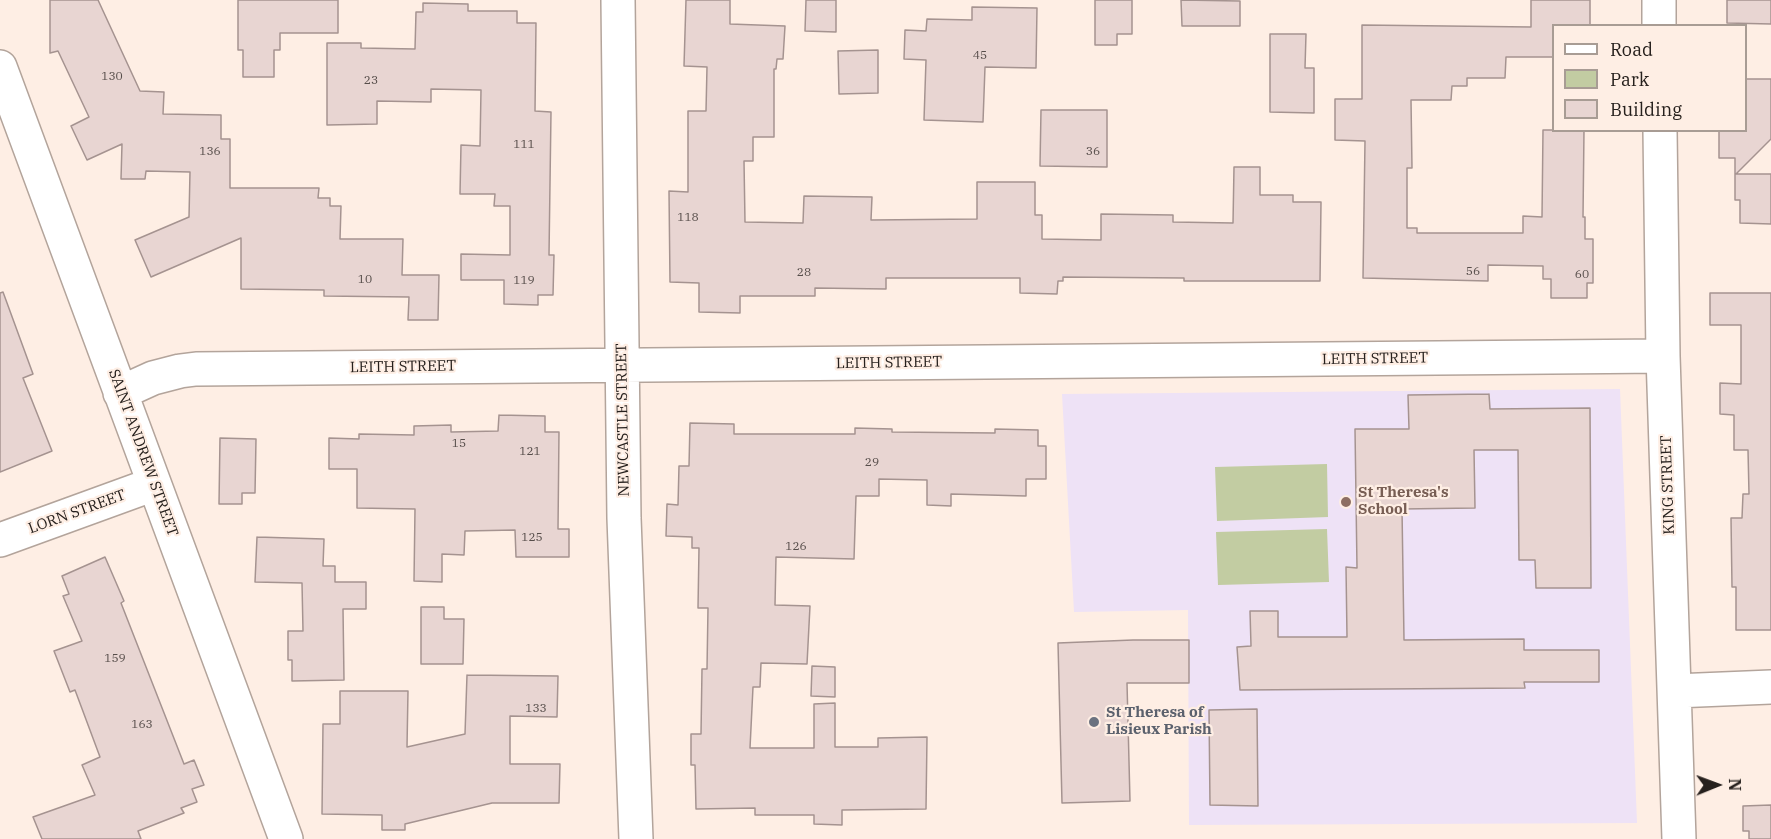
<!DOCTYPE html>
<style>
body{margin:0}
#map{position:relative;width:1771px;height:839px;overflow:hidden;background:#feeee4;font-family:"IBM Plex Serif",serif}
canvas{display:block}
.legend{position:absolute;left:1552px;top:24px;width:195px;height:108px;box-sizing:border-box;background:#feeee4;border:2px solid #a89c94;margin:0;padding:8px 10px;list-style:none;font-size:18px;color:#26201d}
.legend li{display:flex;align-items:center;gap:12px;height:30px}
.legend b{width:30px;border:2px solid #a89c94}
.north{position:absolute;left:1687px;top:755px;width:60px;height:60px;-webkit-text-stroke:4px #feeee4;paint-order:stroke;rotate:89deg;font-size:16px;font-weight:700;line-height:24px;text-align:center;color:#26201d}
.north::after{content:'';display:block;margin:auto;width:21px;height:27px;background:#26201d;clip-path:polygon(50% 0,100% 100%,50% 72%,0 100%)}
</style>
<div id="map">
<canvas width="1771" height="839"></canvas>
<ul class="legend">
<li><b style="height:8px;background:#fff"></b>Road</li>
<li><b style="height:16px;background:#c2cca2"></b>Park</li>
<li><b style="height:16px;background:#e8d5d2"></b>Building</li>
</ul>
<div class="north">N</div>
</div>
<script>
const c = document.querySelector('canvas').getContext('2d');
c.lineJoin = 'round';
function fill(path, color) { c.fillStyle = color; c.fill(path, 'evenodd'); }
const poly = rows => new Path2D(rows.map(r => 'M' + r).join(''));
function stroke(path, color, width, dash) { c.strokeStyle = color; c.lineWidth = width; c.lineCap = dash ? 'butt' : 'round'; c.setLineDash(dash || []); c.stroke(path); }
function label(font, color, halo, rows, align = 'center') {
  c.font = font + ' "IBM Plex Serif",serif'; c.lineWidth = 4.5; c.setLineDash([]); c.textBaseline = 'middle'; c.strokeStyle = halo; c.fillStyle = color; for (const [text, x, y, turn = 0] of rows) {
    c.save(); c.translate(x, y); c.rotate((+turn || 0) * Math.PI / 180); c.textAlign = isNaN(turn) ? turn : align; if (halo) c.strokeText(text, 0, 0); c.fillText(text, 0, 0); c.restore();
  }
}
fill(poly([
 [1620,389,1637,823,1189,825,1188,610,1074,612,1062,394]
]), '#eee2f6');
fill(poly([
 [1327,464,1328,517,1217,521,1215,467],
 [1327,529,1329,582,1218,585,1216,532]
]), '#c2cca2');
const building = poly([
 [50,0,98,0,140,91,164,92,163,114,221,115,221,139,230,139,230,188,319,188,318,198,330,198,330,206,341,206,340,239,403,239,402,275,439,275,438,320,408,320,409,297,324,296,324,290,241,289,241,238,151,277,135,240,189,217,190,172,146,171,145,179,121,179,122,144,87,160,71,126,89,117,58,51,50,53,50,0],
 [238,0,338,0,338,33,280,33,280,50,274,50,274,77,243,77,243,50,238,50,238,0],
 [686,0,730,0,730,24,785,26,783,59,777,59,776,69,774,69,774,137,753,137,753,161,744,161,745,222,803,223,804,196,872,197,871,220,977,219,977,182,1035,182,1035,215,1042,215,1042,239,1101,240,1101,214,1173,215,1173,222,1233,223,1234,167,1260,167,1260,195,1293,195,1293,202,1321,202,1320,281,1184,281,1184,278,1063,277,1063,281,1058,281,1057,294,1020,293,1020,278,886,278,886,289,815,288,815,296,740,296,740,313,699,312,699,283,670,282,669,191,688,192,688,111,706,111,707,67,684,66,686,0],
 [806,0,836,0,836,32,805,31,806,0],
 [1095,0,1132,0,1132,34,1117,34,1117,45,1095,45,1095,0],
 [1181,0,1240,1,1240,26,1182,26,1181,0],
 [1531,0,1590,0,1590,26,1554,26,1554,57,1506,57,1505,78,1467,78,1467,86,1452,86,1451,100,1411,100,1412,168,1407,168,1407,228,1417,228,1417,233,1523,233,1523,216,1542,217,1543,130,1584,130,1583,217,1585,217,1585,239,1593,239,1593,283,1587,283,1587,298,1551,298,1551,279,1543,279,1543,266,1488,265,1488,281,1363,278,1365,141,1335,140,1335,99,1362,99,1362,25,1531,27,1531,0],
 [1727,0,1771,0,1771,24,1727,23,1727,0],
 [423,3,468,4,468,11,517,11,517,23,536,23,535,111,551,112,549,255,554,255,553,295,538,295,538,305,504,304,504,280,461,280,461,254,510,255,510,206,494,206,495,194,460,194,461,145,480,146,481,90,431,89,431,102,377,101,377,124,327,125,327,43,361,43,361,48,415,49,416,12,423,12,423,3],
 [972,7,1037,8,1036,68,985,67,983,122,924,120,926,60,904,59,905,30,926,31,927,19,972,20,972,7],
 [1270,34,1306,34,1305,68,1314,68,1314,113,1270,112,1270,34],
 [878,50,878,93,839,94,838,51,878,50],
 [1746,79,1771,79,1771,139,1736,174,1771,174,1771,224,1740,223,1740,200,1735,200,1735,158,1719,158,1719,130,1746,130,1746,79],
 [1041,110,1107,110,1107,167,1040,166,1041,110],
 [3,292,33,374,23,378,52,451,0,472,0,293,3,292],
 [1710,293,1771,293,1771,630,1736,630,1736,587,1732,587,1731,518,1742,518,1743,494,1749,494,1748,450,1734,450,1734,415,1720,414,1720,383,1741,384,1741,325,1710,325,1710,293],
 [1489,394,1490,409,1590,408,1591,588,1536,588,1535,560,1519,560,1518,450,1474,450,1475,508,1402,509,1404,640,1524,639,1524,650,1599,650,1599,682,1524,682,1525,688,1240,690,1237,647,1251,646,1250,611,1278,611,1278,637,1347,637,1346,567,1357,568,1355,429,1409,429,1408,395,1489,394],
 [499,415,545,416,545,432,559,432,558,529,569,529,569,557,516,557,515,530,465,531,464,555,442,554,442,582,414,581,415,509,357,508,357,469,329,469,329,438,359,439,359,434,414,435,414,426,451,425,451,432,498,431,499,415],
 [690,423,734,424,734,434,855,434,855,428,892,429,892,432,995,433,995,429,1038,430,1038,446,1046,446,1046,479,1026,479,1026,496,951,494,951,506,927,505,927,480,879,479,879,496,856,496,854,559,776,557,775,605,810,606,807,664,761,663,760,687,753,687,750,748,814,748,814,704,835,703,835,747,878,747,878,738,927,737,926,809,842,810,842,825,814,824,814,815,755,815,755,808,696,809,695,765,691,765,691,734,701,734,702,669,707,669,708,608,698,608,699,548,692,548,692,537,666,536,667,504,678,505,679,466,689,466,690,423],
 [220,438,256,439,255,493,242,493,242,504,219,504,220,438],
 [257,537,324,539,323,566,335,566,335,582,366,582,366,609,343,609,344,680,292,681,292,660,288,660,288,631,303,631,302,583,255,582,257,537],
 [105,557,124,601,121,603,184,764,194,760,204,785,192,789,197,802,181,808,184,813,138,831,141,839,42,839,33,817,95,795,82,765,100,757,75,690,70,692,54,651,82,641,63,596,69,594,62,576,105,557],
 [421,607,444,607,444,619,464,619,463,664,421,664,421,607],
 [1133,640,1189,640,1189,683,1127,683,1130,801,1062,803,1058,643,1133,640],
 [812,666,835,667,835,697,811,696,812,666],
 [467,675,558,676,557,717,510,716,510,764,560,764,559,803,492,803,405,824,405,830,382,830,382,815,322,814,323,724,340,724,340,691,408,691,407,747,465,734,467,675],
 [1257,709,1258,806,1210,805,1209,710,1257,709],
 [1771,805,1771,839,1749,839,1749,831,1743,831,1743,806,1771,805]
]);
fill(building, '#e8d5d2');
stroke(building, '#a59390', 1.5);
const minor = poly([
 [618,0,624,518,636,839],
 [1659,0,1659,26],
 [0,67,286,839],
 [1660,130,1663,356,1679,839],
 [120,393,153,378,180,371,196,369,1663,356],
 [0,540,154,484],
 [1675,691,1771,687]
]);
stroke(minor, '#b3a49b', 36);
stroke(minor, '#fff', 33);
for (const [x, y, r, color] of [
 [1346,502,6,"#8d6e63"],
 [1094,722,6,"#6b7280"]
]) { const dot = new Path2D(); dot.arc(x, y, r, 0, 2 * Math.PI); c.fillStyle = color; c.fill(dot); stroke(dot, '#feeee4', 2); }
label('12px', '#564d4a', null, [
 ["45",980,56],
 ["130",112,77],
 ["23",371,81],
 ["111",524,145],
 ["136",210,152],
 ["36",1093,152],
 ["118",688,218],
 ["56",1473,272],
 ["28",804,273],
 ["60",1582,275],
 ["10",365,280],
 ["119",524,281],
 ["15",459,444],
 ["121",530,452],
 ["29",872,463],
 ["125",532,538],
 ["126",796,547],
 ["159",115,659],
 ["133",536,709],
 ["163",142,725]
]);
label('15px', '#26201d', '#feeee4', [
 ["LEITH STREET",1375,359,-1],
 ["LEITH STREET",889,363,-1],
 ["LEITH STREET",403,367,-1],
 ["NEWCASTLE STREET",623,420,-91],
 ["SAINT ANDREW STREET",143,453,70],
 ["KING STREET",1668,485,-92],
 ["LORN STREET",77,512,-20]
]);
label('bold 15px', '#785e54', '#feeee4', [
 ["St Theresa's",1358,493],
 ["School",1358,510]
], 'left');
label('bold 15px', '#5b616d', '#feeee4', [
 ["St Theresa of",1106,713],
 ["Lisieux Parish",1106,730]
], 'left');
</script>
